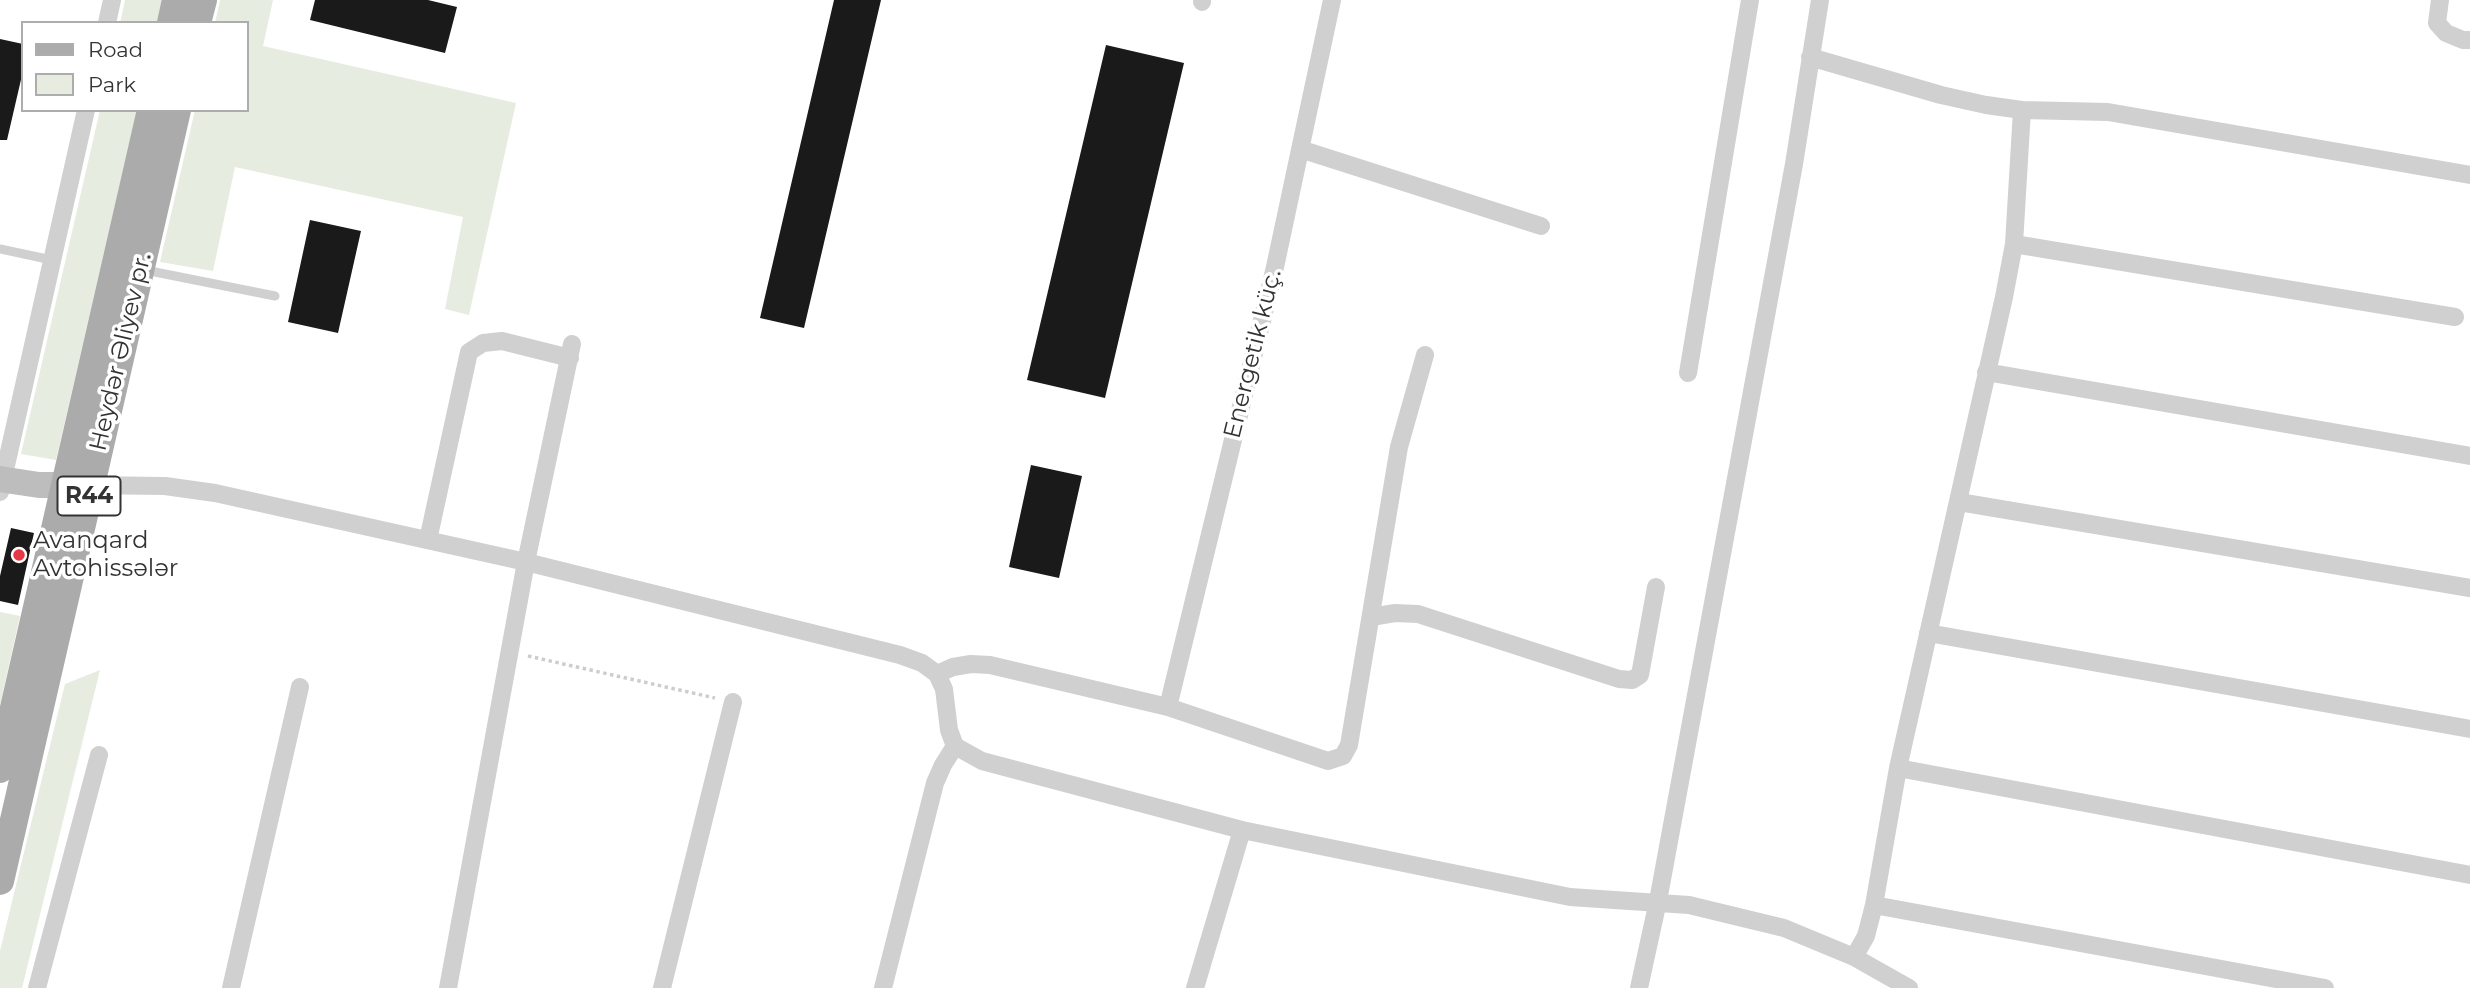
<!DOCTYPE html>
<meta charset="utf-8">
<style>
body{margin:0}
#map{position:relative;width:2470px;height:988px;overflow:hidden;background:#fff;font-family:Montserrat,sans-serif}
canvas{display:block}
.legend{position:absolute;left:21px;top:21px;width:228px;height:91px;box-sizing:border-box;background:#fff;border:2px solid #adadad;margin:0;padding:9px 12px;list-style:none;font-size:21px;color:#333}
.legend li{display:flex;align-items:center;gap:14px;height:35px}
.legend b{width:35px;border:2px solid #adadad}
</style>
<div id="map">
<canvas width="2470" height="988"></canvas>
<ul class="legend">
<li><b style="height:9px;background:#ababab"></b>Road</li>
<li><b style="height:19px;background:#e6ecdf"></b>Park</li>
</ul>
</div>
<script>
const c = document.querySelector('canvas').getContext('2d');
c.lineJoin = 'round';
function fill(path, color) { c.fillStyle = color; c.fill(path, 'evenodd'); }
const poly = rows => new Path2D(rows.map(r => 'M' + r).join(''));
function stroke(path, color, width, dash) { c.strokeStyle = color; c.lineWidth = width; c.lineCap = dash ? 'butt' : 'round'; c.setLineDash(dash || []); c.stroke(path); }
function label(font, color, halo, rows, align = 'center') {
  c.font = font + ' Montserrat,sans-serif'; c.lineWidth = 7; c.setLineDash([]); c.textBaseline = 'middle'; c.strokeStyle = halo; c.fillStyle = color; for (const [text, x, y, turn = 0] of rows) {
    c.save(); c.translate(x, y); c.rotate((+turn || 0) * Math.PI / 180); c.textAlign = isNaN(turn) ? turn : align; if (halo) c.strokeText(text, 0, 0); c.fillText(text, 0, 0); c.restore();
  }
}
fill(poly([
 [125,0,163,0,158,23,120,23],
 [220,0,273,0,263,46,516,103,469,315,445,309,463,217,235,167,213,271,160,262,195,110,247,110,247,23,215,23],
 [100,110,137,110,56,460,21,454],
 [0,612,20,616,0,705],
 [100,670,22,988,0,988,0,951,65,684]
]), '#e6ecdf');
fill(poly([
 [315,0,428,0,457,7,445,53,310,20],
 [834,0,881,0,804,328,760,318],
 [0,39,23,44,23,71,7,140,0,140],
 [1106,45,1184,63,1105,398,1027,380],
 [310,220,361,231,338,333,288,322],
 [1031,465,1082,476,1059,578,1009,567],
 [11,528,34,533,18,605,0,601,0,576]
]), '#1a1a1a');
stroke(poly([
 [528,656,715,698]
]), '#cdcdcd', 3.5, [3.5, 3.5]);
stroke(poly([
 [0,249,52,260],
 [145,270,275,296]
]), '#d0d0d0', 9);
stroke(poly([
 [2440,0,2437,23,2446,33,2463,40,2470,40],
 [1202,2,1202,0],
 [107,23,112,0],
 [1810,57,1941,95,1986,105,2022,110,2108,112,2470,175],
 [1300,149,1541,226],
 [2014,244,2455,317],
 [1986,372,2470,456],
 [1688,373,1750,0],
 [81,485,165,486,215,493,526,562,900,655,922,663,937,674,944,689,949,730,955,746,982,761,1242,830,1570,897,1689,905,1784,928,1854,957,1909,988],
 [0,492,86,110],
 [1959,502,2470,588],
 [428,540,469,352,483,343,502,341,570,358],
 [1371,617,1395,613,1418,614,1619,679,1632,680,1640,675,1656,587],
 [1928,633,2470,729],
 [937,674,953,667,971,664,990,665,1168,707,1328,761,1343,756,1349,745,1399,447,1425,355],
 [1168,707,1275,267,1332,0],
 [1898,768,2470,875],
 [1874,905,2325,988],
 [1854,957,1866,936,1874,905,1898,768,2004,297,2014,244,2022,110],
 [37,988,99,755],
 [231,988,300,687],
 [448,988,526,562,572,344],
 [662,988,733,702],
 [883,988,935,783,943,765,955,746],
 [1195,988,1242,830],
 [1639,988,1658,901,1794,164,1820,0]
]), '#d0d0d0', 18);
stroke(poly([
 [0,479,39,485,64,485]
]), '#bdbdbd', 26);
stroke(poly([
 [171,23,176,0],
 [197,23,203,0],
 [0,769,151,110],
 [0,881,177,110]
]), '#ababab', 28);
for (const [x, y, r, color] of [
 [19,555,7,"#e63946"]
]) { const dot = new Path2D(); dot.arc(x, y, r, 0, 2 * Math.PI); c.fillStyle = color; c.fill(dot); stroke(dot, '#fff', 2.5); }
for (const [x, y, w] of [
 [89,496,63]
]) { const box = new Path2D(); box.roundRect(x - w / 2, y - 19.5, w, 39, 5); c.fillStyle = '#fff'; c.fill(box); stroke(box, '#333', 2); }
label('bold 23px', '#333', null, [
 ["R44",89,496]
]);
label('24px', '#333', '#fff', [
 ["Heydər Əliyev pr.",121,352,-77],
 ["Energetik küç.",1253,354,-76]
]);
label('24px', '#333', '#fff', [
 ["Avanqard",33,541],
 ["Avtohissələr",33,569]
], 'left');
</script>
